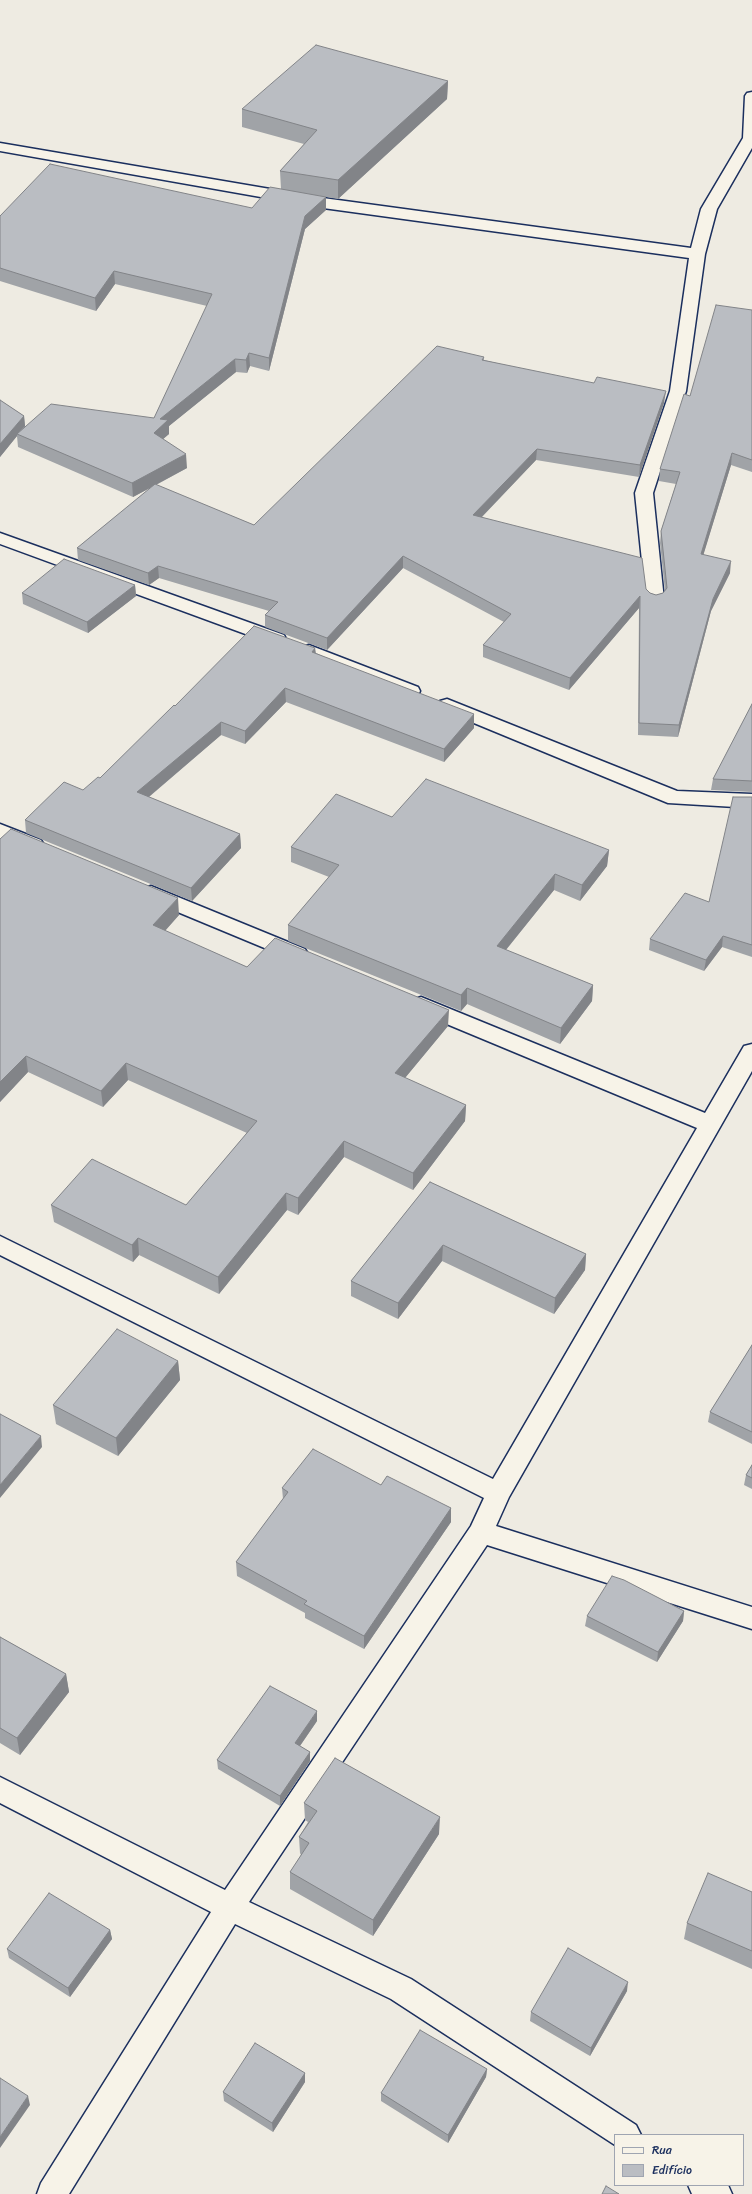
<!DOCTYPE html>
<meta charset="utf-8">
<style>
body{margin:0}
#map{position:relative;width:752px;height:2194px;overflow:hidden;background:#eeebe2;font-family:Sriracha,sans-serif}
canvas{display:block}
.legend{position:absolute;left:614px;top:2134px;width:130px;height:52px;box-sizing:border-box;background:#f7f3e8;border:1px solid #9fa5b1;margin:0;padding:5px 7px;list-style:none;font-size:12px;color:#1b2f5e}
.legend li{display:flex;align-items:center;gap:8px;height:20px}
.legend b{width:20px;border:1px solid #9fa5b1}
</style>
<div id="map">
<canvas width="752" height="2194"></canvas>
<ul class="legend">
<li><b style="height:5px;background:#f7f3e8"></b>Rua</li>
<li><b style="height:11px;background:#babdc2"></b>Edifício</li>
</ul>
</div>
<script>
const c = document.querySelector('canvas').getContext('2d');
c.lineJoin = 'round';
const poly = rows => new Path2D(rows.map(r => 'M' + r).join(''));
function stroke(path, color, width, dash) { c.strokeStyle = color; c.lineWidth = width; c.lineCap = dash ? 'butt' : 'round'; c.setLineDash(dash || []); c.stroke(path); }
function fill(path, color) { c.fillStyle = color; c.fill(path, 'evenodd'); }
const minor = poly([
 [752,92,752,148,717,209,705,254,686,391,653,493,664,600,661,604,655,606,649,604,646,600,635,493,670,391,689,258,323,208,0,151,0,143,323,198,691,248,701,209,743,138,745,96,747,93,752,92],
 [0,533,284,635,286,639,284,643,277,645,270,643,0,544,0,533],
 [309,645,418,687,420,691,418,695,411,697,404,695,302,655,300,651,302,647,309,645],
 [447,699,677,791,752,794,752,808,668,803,440,709,437,705,440,701,447,699],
 [0,824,41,840,44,845,41,850,34,852,0,839,0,824],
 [151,886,305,949,308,954,305,959,298,961,291,959,144,898,141,893,144,888,151,886],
 [421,997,705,1113,744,1046,752,1044,752,1071,509,1497,496,1526,752,1607,752,1629,487,1545,249,1902,411,1979,636,2125,641,2135,615,2135,615,2145,391,1999,235,1924,69,2194,37,2194,41,2183,211,1912,0,1803,0,1777,225,1890,471,1526,484,1498,0,1255,0,1236,493,1479,697,1128,413,1010,410,1005,413,1000,421,997],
 [688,2185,728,2185,732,2194,692,2194,688,2185]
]);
stroke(minor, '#1b2f5e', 3);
fill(minor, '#f7f3e8');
fill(poly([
 [448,81,447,99,338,199,297,192,326,197,326,210,305,229,269,371,250,366,247,373,236,372,169,426,169,434,163,439,187,468,156,485,254,525,484,357,484,360,664,403,639,477,536,460,482,517,646,589,650,593,656,595,663,593,665,591,660,543,661,531,676,484,659,481,660,469,690,396,752,310,752,472,731,465,703,555,730,573,711,611,678,737,638,735,639,608,569,690,483,657,483,645,504,622,403,568,327,650,265,627,265,615,269,611,159,578,149,585,78,560,77,548,152,487,133,497,18,447,17,436,0,457,0,400,24,416,25,426,154,418,207,306,115,284,96,311,0,281,0,216,252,208,281,189,280,171,304,144,242,127,242,109],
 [135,585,136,596,88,633,23,604,22,593],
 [315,648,316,653,474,728,444,762,286,702,245,744,221,735,149,797,240,834,241,848,192,901,26,833,25,820,83,790,100,778,175,706],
 [752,704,752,792,711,790,713,779],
 [752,797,752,957,722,947,704,971,649,950,650,939,709,902],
 [392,817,609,850,607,866,580,901,554,890,506,950,593,985,592,1001,560,1044,467,1004,461,1011,288,941,288,925,329,877,291,862,291,847],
 [0,839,179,915,165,931,247,967,448,1026,405,1078,466,1105,465,1121,413,1190,344,1157,298,1215,287,1210,219,1294,139,1255,133,1262,54,1222,51,1205,186,1205,247,1133,128,1080,103,1107,28,1072,0,1102],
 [430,1182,586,1254,585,1270,554,1314,442,1261,398,1319,351,1296,351,1281],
 [752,1345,752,1444,708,1422,710,1412],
 [178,1361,180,1380,118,1456,56,1424,53,1405],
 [752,1465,752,1489,744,1485,746,1475],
 [381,1485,451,1508,451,1522,364,1649,305,1618,305,1613,237,1576,236,1562,283,1499,282,1488],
 [684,1611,683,1621,657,1662,585,1626,587,1616],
 [0,1637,66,1674,69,1692,20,1755,0,1743],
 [317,1721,300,1746,310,1752,310,1761,280,1806,218,1769,217,1760],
 [304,1803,439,1834,373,1936,290,1889,290,1872,301,1855,300,1853,299,1837,308,1822,305,1820],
 [752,1892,752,1969,684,1939,687,1923],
 [110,1930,112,1939,70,1997,9,1958,7,1949],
 [627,1991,590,2056,530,2021,531,2012],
 [487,2069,486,2077,448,2143,381,2101,381,2093],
 [305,2073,305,2082,273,2132,224,2101,223,2092]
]), '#a0a3a7');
fill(poly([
 [448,81,447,99,338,199,338,180],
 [326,197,326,210,305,229,269,371,269,358,305,216],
 [114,271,115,284,96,311,95,298],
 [249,353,250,366,247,373,246,360],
 [235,359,236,372,169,426,169,434,155,446,154,433,160,419],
 [666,391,664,403,639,477,640,465],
 [24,416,25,426,17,434,17,436,0,457,0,444],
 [537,449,536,460,472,527,473,515],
 [732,453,731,465,700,566,701,554],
 [186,454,187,468,133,497,132,483],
 [403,556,403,568,327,650,327,638],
 [731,561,730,573,711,611,678,737,679,725,713,599],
 [158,566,159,578,149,585,148,573],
 [135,585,136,596,88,633,87,622],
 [640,596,639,608,569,690,570,678],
 [315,648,316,662,312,652],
 [285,688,286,702,245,744,245,731],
 [474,714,474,728,444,762,444,749],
 [221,722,221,735,138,806,137,792],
 [240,834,241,848,192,901,191,888],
 [609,850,607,866,580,901,582,885],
 [555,874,554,890,496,962,497,946],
 [178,898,179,915,155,942,153,925],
 [723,936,722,947,704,971,706,960],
 [593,985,592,1001,560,1044,561,1028],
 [467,988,467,1004,461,1011,461,995],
 [449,1010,448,1026,395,1090,395,1073],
 [26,1056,28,1072,0,1102,0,1082],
 [126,1063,128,1080,103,1107,101,1091],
 [466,1105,465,1121,413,1190,413,1173],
 [344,1141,344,1157,298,1215,298,1198],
 [286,1193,287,1210,219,1294,218,1277],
 [138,1238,139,1255,133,1262,132,1245],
 [443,1245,442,1261,398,1319,398,1303],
 [586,1254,585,1270,554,1314,555,1298],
 [178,1361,180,1380,118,1456,116,1438],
 [41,1436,42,1447,0,1498,0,1485],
 [451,1508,451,1522,364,1649,364,1636],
 [684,1611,683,1621,657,1662,658,1652],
 [66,1674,69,1692,20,1755,17,1738],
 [317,1711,317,1721,295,1753,295,1743],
 [310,1752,310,1761,280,1806,280,1796],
 [440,1817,439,1834,373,1936,373,1920],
 [110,1930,112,1939,70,1997,68,1988],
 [628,1982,627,1991,590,2056,591,2048],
 [487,2069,486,2077,448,2143,448,2135],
 [305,2073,305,2082,273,2132,272,2123],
 [28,2096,30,2105,0,2148,0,2137]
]), '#828488');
const building = poly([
 [316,45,448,81,338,180,280,171,317,130,242,109,316,45],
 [50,164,252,208,270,187,326,197,305,216,269,358,249,353,246,360,235,359,160,419,168,420,154,433,186,454,132,483,17,434,51,404,154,418,212,294,114,271,95,298,0,268,0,216,50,164],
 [716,305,752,310,752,460,732,453,701,554,731,561,713,599,679,725,639,723,640,596,570,678,483,645,511,614,403,556,327,638,265,615,278,602,158,566,148,573,77,548,155,484,254,525,437,346,484,357,482,360,594,383,597,377,666,391,640,465,537,449,473,515,642,558,646,589,650,593,656,595,663,593,667,588,661,531,680,472,660,469,684,394,690,396,716,305],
 [0,400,24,416,0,444,0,400],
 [64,559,135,585,87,622,22,593,64,559],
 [254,626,315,648,312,652,474,714,444,749,285,688,245,731,221,722,137,792,240,834,191,888,25,820,64,782,83,790,98,777,100,778,174,705,175,706,254,626],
 [752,704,752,781,713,779,752,704],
 [426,779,609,850,582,885,555,874,497,946,593,985,561,1028,467,988,461,995,288,925,339,865,291,847,336,794,392,817,426,779],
 [733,797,752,797,752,945,723,936,706,960,650,939,685,893,709,902,733,797],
 [11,829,178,898,153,925,247,967,275,938,449,1010,395,1073,466,1105,413,1173,344,1141,298,1198,286,1193,218,1277,138,1238,132,1245,51,1205,92,1159,186,1205,257,1121,126,1063,101,1091,26,1056,0,1082,0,839,11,829],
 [430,1182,586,1254,555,1298,443,1245,398,1303,351,1281,430,1182],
 [117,1329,178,1361,116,1438,53,1405,117,1329],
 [752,1345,752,1432,710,1412,752,1345],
 [0,1414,41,1436,0,1485,0,1414],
 [313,1449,381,1485,387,1476,451,1508,364,1636,304,1604,307,1601,236,1562,288,1492,282,1488,313,1449],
 [752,1465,752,1478,746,1475,752,1465],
 [612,1576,624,1580,684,1611,658,1652,587,1616,612,1576],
 [0,1637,66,1674,17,1738,0,1728,0,1637],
 [270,1686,317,1711,295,1743,310,1752,280,1796,217,1760,270,1686],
 [335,1758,440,1817,373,1920,290,1872,309,1843,299,1837,317,1811,304,1803,335,1758],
 [708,1873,752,1892,752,1951,687,1923,708,1873],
 [49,1893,110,1930,68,1988,7,1949,49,1893],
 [568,1948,628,1982,591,2048,531,2012,568,1948],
 [420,2030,487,2069,448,2135,381,2093,420,2030],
 [255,2043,305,2073,272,2123,223,2092,255,2043],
 [0,2078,28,2096,0,2137,0,2078],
 [606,2186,619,2194,602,2194,606,2186]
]);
fill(building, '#babdc2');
stroke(building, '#828488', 1);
</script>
